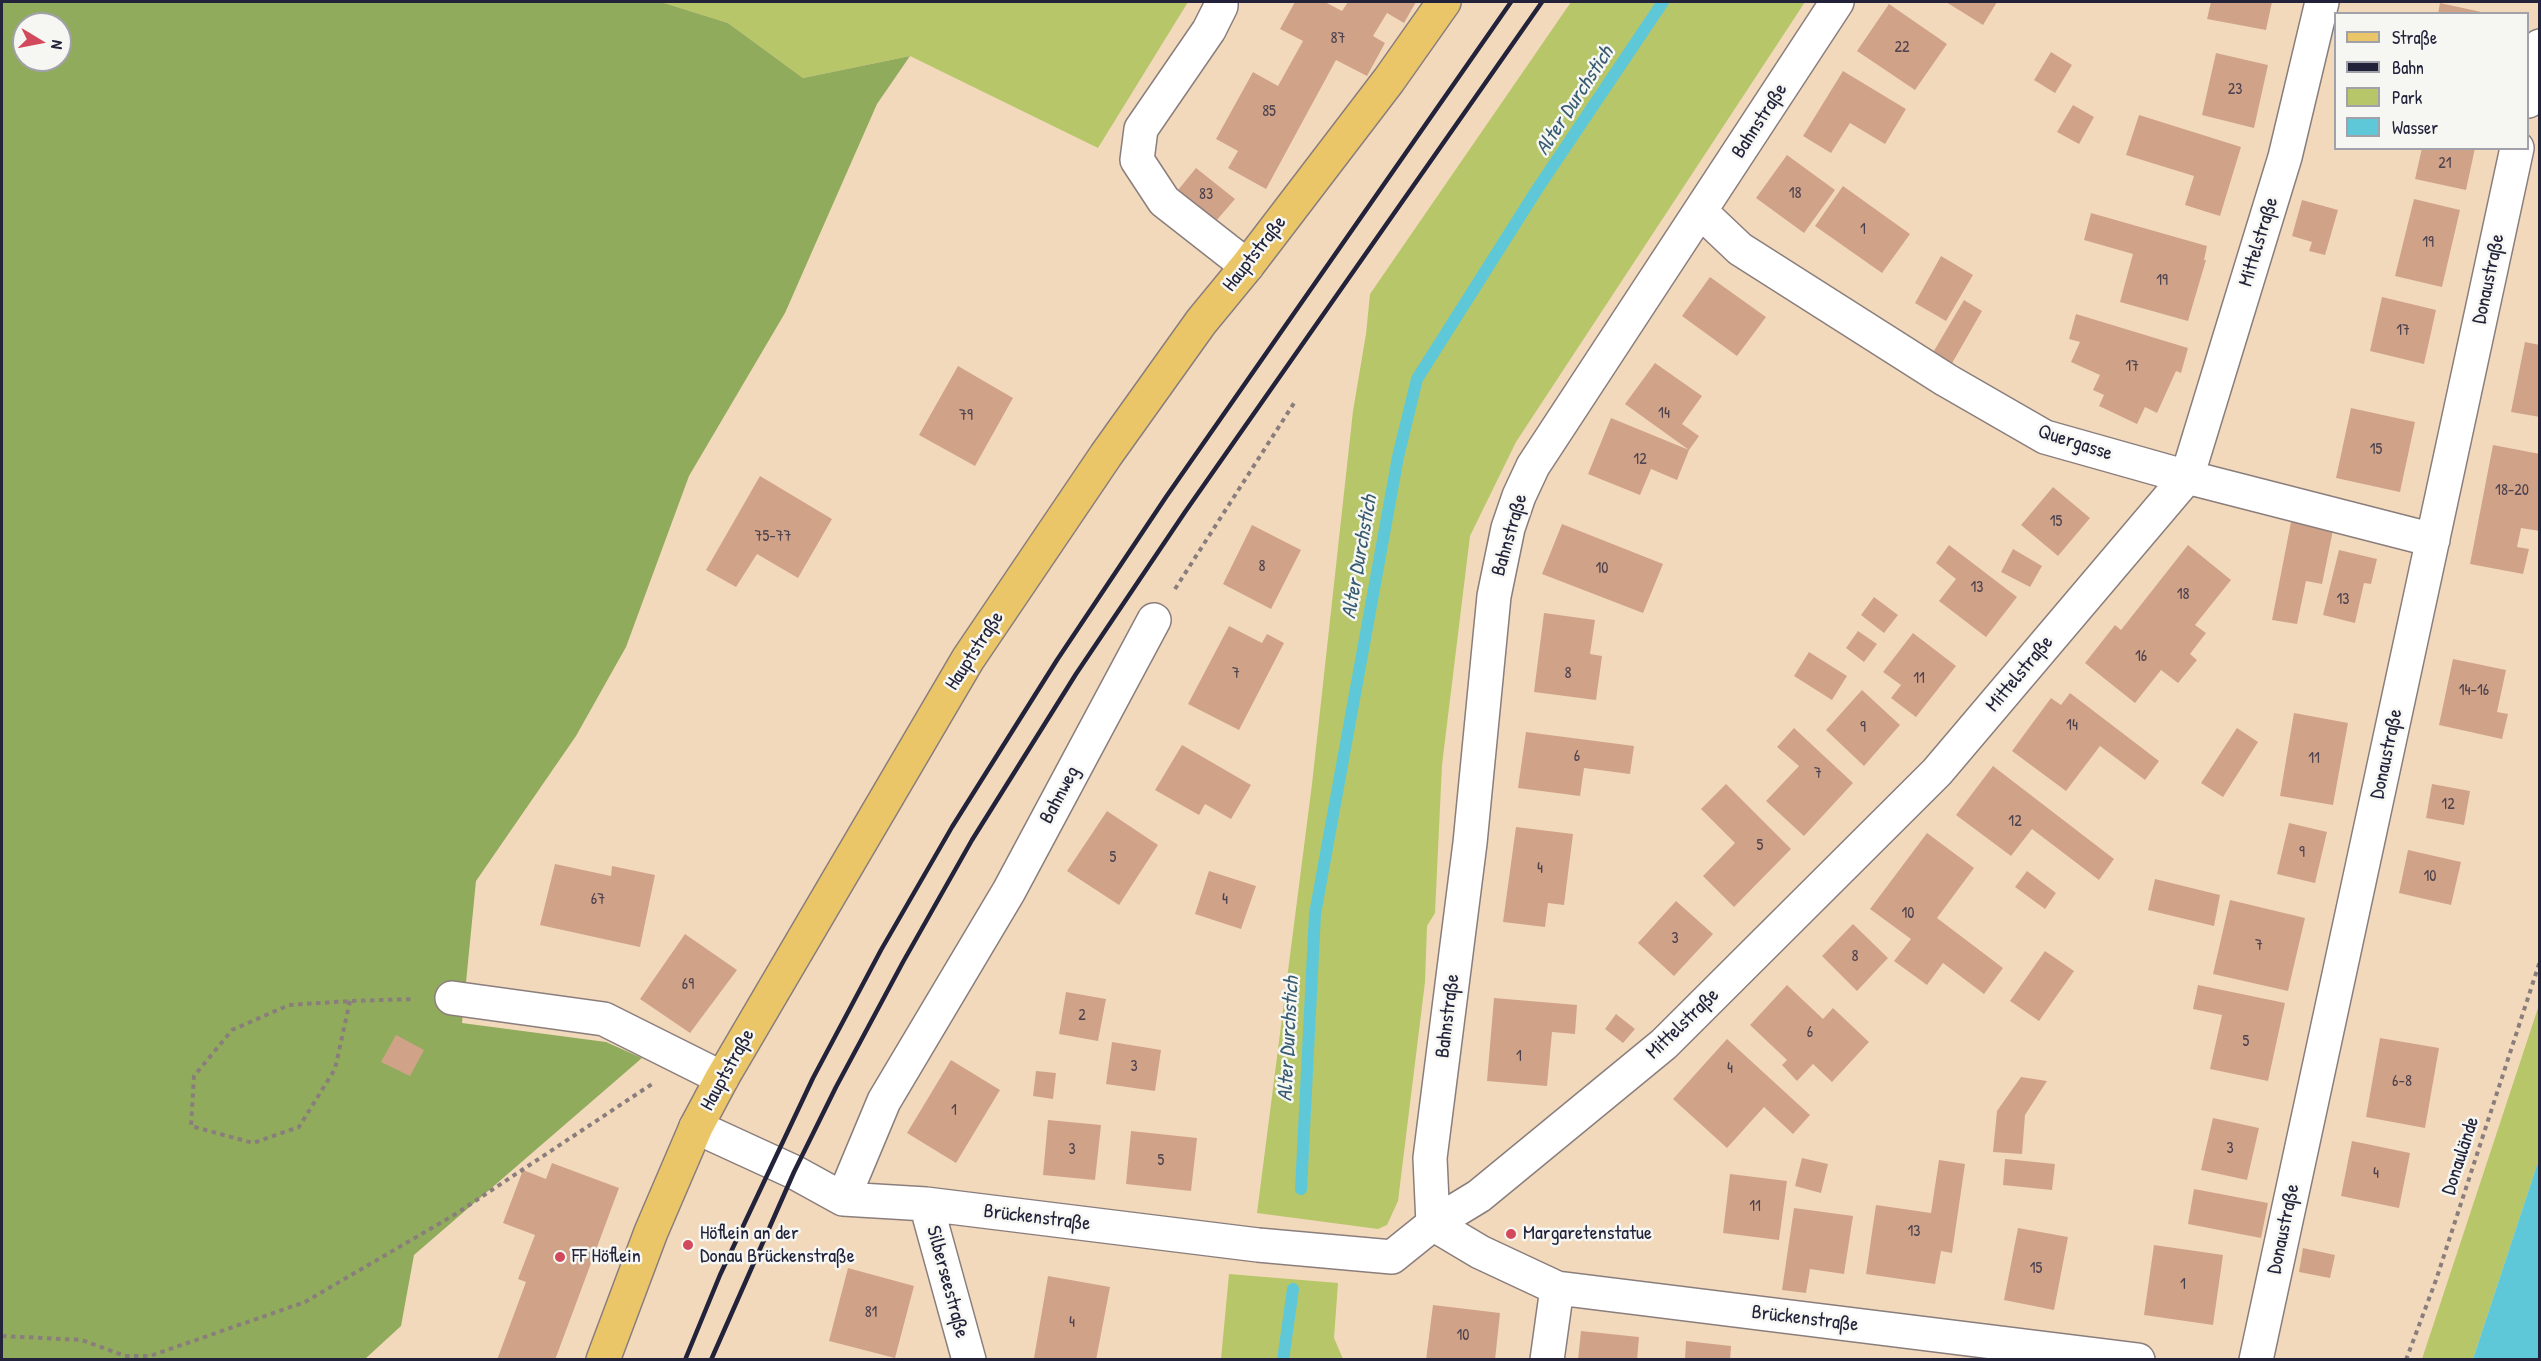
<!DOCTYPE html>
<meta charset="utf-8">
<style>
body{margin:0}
#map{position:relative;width:2541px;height:1361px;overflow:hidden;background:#f3d9bc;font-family:"Patrick Hand",sans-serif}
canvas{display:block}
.frame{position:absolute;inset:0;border:3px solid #22223b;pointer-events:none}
.legend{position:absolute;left:2334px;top:12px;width:195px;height:138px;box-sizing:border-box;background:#f6f6f2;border:2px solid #a1a1a9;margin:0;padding:8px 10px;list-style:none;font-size:18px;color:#22223b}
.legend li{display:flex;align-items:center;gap:12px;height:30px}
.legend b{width:30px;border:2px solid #a1a1a9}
.north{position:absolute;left:12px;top:12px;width:60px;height:60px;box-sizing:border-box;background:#f6f6f2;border:2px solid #a1a1a9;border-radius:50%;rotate:100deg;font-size:16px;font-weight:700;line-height:24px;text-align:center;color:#22223b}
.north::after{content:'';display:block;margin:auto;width:21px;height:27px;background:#d1495b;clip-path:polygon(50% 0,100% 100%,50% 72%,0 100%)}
</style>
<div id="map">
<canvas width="2541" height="1361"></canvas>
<div class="frame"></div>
<ul class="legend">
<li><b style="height:8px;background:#ebc669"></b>Straße</li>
<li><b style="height:8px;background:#22223b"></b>Bahn</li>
<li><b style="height:16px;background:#b7c669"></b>Park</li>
<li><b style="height:16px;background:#5ec8d9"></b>Wasser</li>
</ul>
<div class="north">N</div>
</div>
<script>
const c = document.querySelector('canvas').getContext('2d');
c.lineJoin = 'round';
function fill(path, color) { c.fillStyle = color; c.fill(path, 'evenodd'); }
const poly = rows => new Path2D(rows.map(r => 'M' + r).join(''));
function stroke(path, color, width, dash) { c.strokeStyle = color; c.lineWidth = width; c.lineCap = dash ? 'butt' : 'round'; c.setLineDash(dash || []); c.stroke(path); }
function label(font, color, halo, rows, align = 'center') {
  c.font = font + ' "Patrick Hand",sans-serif'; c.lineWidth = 5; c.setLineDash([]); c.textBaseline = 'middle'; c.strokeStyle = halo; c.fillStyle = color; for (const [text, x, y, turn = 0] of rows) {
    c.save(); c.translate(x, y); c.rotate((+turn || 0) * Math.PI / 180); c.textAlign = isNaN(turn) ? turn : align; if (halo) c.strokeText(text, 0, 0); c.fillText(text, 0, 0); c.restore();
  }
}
fill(poly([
 [661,2,1188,2,1098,148,910,56,803,78,728,23],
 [1571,2,1805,2,1516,442,1470,536,1442,765,1435,913,1427,926,1425,982,1398,1201,1387,1225,1378,1229,1257,1213,1312,784,1353,411,1366,334,1370,294],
 [2539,1005,2539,1159,2473,1359,2422,1359],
 [1229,1274,1338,1283,1334,1338,1343,1359,1221,1359]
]), '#b7c669');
fill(poly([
 [2,2,661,2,728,23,803,78,910,56,877,104,785,313,689,476,626,647,576,736,476,881,462,1023,606,1042,642,1058,414,1255,401,1326,365,1359,2,1360],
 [24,24,60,24,60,60,24,60]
]), '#91ab5d');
fill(poly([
 [2539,1159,2539,1359,2473,1359]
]), '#5ec8d9');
stroke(poly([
 [1301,1189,1315,914,1398,457,1417,379,1538,188,1663,2],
 [1283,1360,1293,1289]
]), '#5ec8d9', 12);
fill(poly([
 [1295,2,1325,2,1342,11,1348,2,1416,2,1404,23,1387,13,1373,36,1385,43,1367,76,1336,60,1266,189,1228,168,1238,151,1216,139,1253,72,1278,86,1303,41,1280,29],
 [1946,2,1997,2,1983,25],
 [2211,2,2272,2,2266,30,2207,19],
 [2440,3,2486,13,2486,14,2438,14],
 [1889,4,1947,44,1915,90,1857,51],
 [2051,52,2072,65,2055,93,2034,80],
 [2216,53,2268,65,2254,128,2202,115],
 [1843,71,1906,109,1885,144,1850,123,1831,153,1803,136],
 [2073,105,2094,117,2079,144,2057,132],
 [2139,115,2241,147,2220,216,2185,205,2194,176,2126,155],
 [2422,148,2475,148,2466,190,2415,179],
 [1787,155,1835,190,1804,233,1756,198],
 [1196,168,1235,199,1216,221,1178,190],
 [1843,186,1910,234,1882,273,1815,226],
 [2414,199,2460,210,2442,287,2395,276],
 [2302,200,2338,210,2325,255,2309,251,2312,242,2292,236],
 [2091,213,2207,246,2204,260,2206,260,2188,321,2120,302,2133,254,2084,240],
 [1941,256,1973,275,1946,321,1915,303],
 [1710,277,1766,317,1737,356,1682,316],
 [2382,297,2436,310,2424,364,2370,351],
 [1964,300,1982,311,1947,372,1928,361],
 [2076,314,2188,348,2181,373,2176,371,2157,413,2145,407,2137,424,2099,406,2104,395,2093,390,2100,375,2071,362,2080,342,2069,339],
 [2525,342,2540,345,2540,417,2511,412],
 [1655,363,1702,396,1682,424,1699,436,1689,450,1677,480,1651,469,1640,495,1588,474,1611,418,1689,450,1625,404],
 [958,366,1013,398,975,466,919,435],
 [2351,408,2415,422,2400,492,2336,478],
 [2493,445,2540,454,2540,531,2521,528,2517,547,2529,549,2523,574,2470,564],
 [760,476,832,519,798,578,757,554,736,587,706,570],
 [2053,487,2090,518,2058,556,2021,525],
 [2291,522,2333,530,2322,584,2306,581,2297,624,2272,620],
 [1562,524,1663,564,1643,613,1542,574],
 [1252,525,1301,550,1271,609,1223,584],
 [1949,545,2017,597,1986,637,1939,601,1956,579,1936,563],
 [2188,545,2231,580,2195,625,2206,633,2190,654,2197,660,2178,683,2161,670,2135,703,2085,663,2115,625,2121,630],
 [2013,549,2042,566,2030,587,2001,572],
 [2339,550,2377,559,2371,584,2364,583,2355,623,2323,615],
 [1874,597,1898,615,1884,633,1861,615],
 [1544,613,1595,620,1590,654,1602,656,1596,700,1534,692],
 [1229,626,1262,643,1267,634,1284,643,1239,730,1188,704],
 [1858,631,1877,644,1864,662,1846,648],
 [1913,633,1956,666,1916,717,1891,698,1901,685,1883,672],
 [1809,652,1847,676,1832,700,1794,676],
 [2453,659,2506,670,2497,712,2508,714,2502,739,2439,725],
 [1862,690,1900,725,1864,766,1826,730],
 [2070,693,2159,761,2145,780,2100,746,2066,791,2012,751,2051,698,2061,705],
 [2294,713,2348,723,2333,805,2280,796],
 [1794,728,1853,783,1804,836,1766,801,1799,766,1777,747],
 [2237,728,2258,742,2223,797,2201,783],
 [1526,732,1634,746,1630,774,1584,768,1580,796,1518,788],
 [1182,745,1251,785,1231,819,1205,804,1199,815,1155,790],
 [1993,766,2114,859,2099,880,2032,829,2011,856,1956,815],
 [1726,784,1791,849,1734,907,1703,876,1735,843,1701,809],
 [2432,784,2470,791,2464,825,2426,818],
 [1107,811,1158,845,1119,905,1067,871],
 [2289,823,2327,832,2315,883,2277,874],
 [1516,827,1573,834,1564,905,1548,903,1545,927,1503,922],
 [1927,833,1974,868,1937,918,2003,968,1984,994,1943,963,1927,985,1894,961,1911,939,1870,909],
 [2408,850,2461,862,2451,905,2399,893],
 [555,864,611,876,612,866,655,875,640,947,540,925],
 [1209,871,1256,886,1241,929,1195,914],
 [2027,871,2056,893,2045,909,2015,887],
 [2155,879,2220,895,2214,926,2148,910],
 [2230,900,2305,918,2288,991,2213,974],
 [1676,901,1713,934,1674,976,1638,943],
 [1853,924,1888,958,1857,991,1822,956],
 [685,934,737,970,690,1033,640,999],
 [2045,951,2074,971,2039,1021,2010,1001],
 [1787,985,1823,1019,1833,1008,1869,1042,1832,1082,1813,1064,1797,1081,1782,1065,1787,1060,1750,1025],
 [2198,985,2285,1003,2268,1081,2210,1069,2222,1015,2193,1009],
 [1066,992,1106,999,1098,1041,1059,1034],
 [1494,998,1577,1005,1575,1034,1552,1032,1547,1086,1487,1081],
 [1616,1014,1635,1029,1623,1043,1605,1029],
 [396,1035,424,1050,410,1076,381,1062],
 [2380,1038,2439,1048,2425,1128,2366,1117],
 [1727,1039,1810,1115,1793,1134,1764,1107,1727,1148,1673,1099],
 [1112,1042,1161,1050,1155,1091,1106,1084],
 [951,1060,1000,1090,956,1163,907,1133],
 [1036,1071,1056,1073,1053,1099,1033,1096],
 [2021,1077,2047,1081,2025,1115,2022,1154,1993,1152,1997,1111],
 [2213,1118,2259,1128,2247,1180,2201,1170],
 [1048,1120,1101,1125,1095,1180,1043,1175],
 [1131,1131,1197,1138,1191,1191,1126,1184],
 [2352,1141,2410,1153,2399,1208,2341,1196],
 [1802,1158,1828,1164,1821,1193,1795,1186],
 [2005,1159,2055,1164,2052,1190,2003,1185],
 [1939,1160,1965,1164,1952,1253,1941,1251,1935,1284,1866,1274,1876,1205,1931,1213],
 [552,1163,619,1188,555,1360,497,1360,526,1282,518,1279,535,1235,503,1223,523,1170,546,1179],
 [1730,1174,1787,1181,1779,1240,1723,1233],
 [2194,1189,2268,1203,2261,1238,2188,1224],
 [1794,1208,1853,1216,1844,1274,1810,1269,1806,1293,1782,1290],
 [2018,1228,2068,1237,2054,1310,2004,1300],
 [2154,1245,2223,1255,2213,1325,2144,1315],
 [2303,1248,2335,1255,2330,1278,2299,1272],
 [848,1268,914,1286,895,1358,829,1341],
 [1048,1276,1110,1287,1096,1360,1034,1358],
 [1433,1305,1500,1313,1495,1360,1426,1360],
 [1581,1331,1639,1337,1637,1360,1578,1360],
 [1686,1341,1731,1346,1730,1360,1685,1360]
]), '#d0a389');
const minor = poly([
 [1221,2,1221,6,1209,30,1141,129,1137,160,1164,201,1247,266],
 [1837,2,1533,466,1519,496,1508,528,1494,596,1470,843,1430,1158,1433,1224,1479,1196,1664,1044,1937,772,2187,477,2285,157,2322,2],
 [2528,101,2540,46],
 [1701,212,1740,249,1946,380,2045,437,2187,477,2433,540],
 [452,998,604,1019,722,1078],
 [696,1127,794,1172,843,1199,926,1204,1258,1245,1392,1257,1433,1224,1480,1252,1557,1288,2138,1360],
 [843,1199,884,1101,1009,891,1154,620],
 [926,1204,969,1360],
 [1547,1360,1557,1288],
 [2256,1360,2517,148]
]);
const major = poly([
 [603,1360,651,1232,696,1127,722,1078,968,659,1106,455,1201,322,1247,266,1389,80,1444,2]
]);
stroke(minor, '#8a7e7c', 36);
stroke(major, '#8a7e7c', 36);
stroke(poly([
 [1175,589,1296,400],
 [350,1001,335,1069,299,1127,253,1143,191,1126,194,1076,232,1030,289,1005,350,1001,415,999],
 [2,1336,82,1340,125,1356,150,1356,305,1302,454,1215,652,1084],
 [2406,1360,2436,1280,2540,961]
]), '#8a7e7c', 4, [4.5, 4.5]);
stroke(minor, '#fff', 33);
stroke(major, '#ebc669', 33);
stroke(poly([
 [685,1360,720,1275,813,1078,881,950,952,827,1057,660,1166,497,1511,2],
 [711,1360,794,1172,836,1087,903,962,972,840,1076,674,1185,512,1542,2]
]), '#22223b', 4.5);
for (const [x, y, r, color] of [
 [1511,1234,6,"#d1495b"],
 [688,1245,6,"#d1495b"],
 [560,1257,6,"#d1495b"]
]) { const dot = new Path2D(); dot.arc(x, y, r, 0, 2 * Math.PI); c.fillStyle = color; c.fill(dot); stroke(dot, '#f6f6f2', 2); }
label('16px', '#4e424e', null, [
 ["87",1338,39],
 ["22",1902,48],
 ["23",2235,90],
 ["85",1269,112],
 ["21",2445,164],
 ["18",1795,194],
 ["83",1206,195],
 ["1",1863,230],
 ["19",2428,243],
 ["19",2162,281],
 ["17",2403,331],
 ["17",2132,367],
 ["14",1664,414],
 ["79",966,416],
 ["15",2376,450],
 ["12",1640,460],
 ["18-20",2512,491],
 ["15",2056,522],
 ["75-77",773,537],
 ["8",1262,567],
 ["10",1602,569],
 ["13",1977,588],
 ["18",2183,595],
 ["13",2343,600],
 ["16",2141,657],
 ["7",1236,674],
 ["8",1568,674],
 ["11",1919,679],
 ["14-16",2474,691],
 ["14",2072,726],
 ["9",1863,728],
 ["6",1577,757],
 ["11",2314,759],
 ["7",1818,774],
 ["12",2448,805],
 ["12",2015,822],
 ["5",1760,846],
 ["9",2302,853],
 ["5",1113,858],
 ["4",1540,869],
 ["10",2430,877],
 ["67",598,900],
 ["4",1225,900],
 ["10",1908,914],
 ["3",1675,939],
 ["7",2259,946],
 ["8",1855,957],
 ["69",688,985],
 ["2",1082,1016],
 ["6",1810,1033],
 ["5",2246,1042],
 ["1",1519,1057],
 ["3",1134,1067],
 ["4",1730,1069],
 ["6-8",2402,1082],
 ["1",954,1111],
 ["3",2230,1149],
 ["3",1072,1150],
 ["5",1161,1161],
 ["4",2376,1174],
 ["11",1755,1207],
 ["13",1914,1232],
 ["15",2036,1269],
 ["1",2183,1285],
 ["81",871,1313],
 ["4",1072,1323],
 ["10",1463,1336]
]);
label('20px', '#22223b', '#f6f6f2', [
 ["Bahnstraße",1760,121,-57],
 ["Mittelstraße",2259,242,-73],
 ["Hauptstraße",1255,254,-52],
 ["Donaustraße",2489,279,-78],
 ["Quergasse",2075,443,18],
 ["Bahnstraße",1510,535,-74],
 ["Hauptstraße",975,651,-57],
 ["Mittelstraße",2020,674,-50],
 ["Donaustraße",2387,754,-78],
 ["Bahnweg",1060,795,-62],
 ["Bahnstraße",1448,1016,-83],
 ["Mittelstraße",1683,1024,-44],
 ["Hauptstraße",728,1070,-61],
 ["Donaulände",2461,1156,-72],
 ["Brückenstraße",1037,1218,7],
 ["Donaustraße",2284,1229,-78],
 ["Silberseestraße",947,1282,75],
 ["Brückenstraße",1805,1319,7]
]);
label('20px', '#22223b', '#f6f6f2', [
 ["Höflein an der",700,1234],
 ["Donau Brückenstraße",700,1257],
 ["Margaretenstatue",1523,1234],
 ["FF Höflein",572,1257]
], 'left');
label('italic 21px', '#375c72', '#f6f6f2', [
 ["Alter Durchstich",1575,101,-57],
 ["Alter Durchstich",1360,557,-80],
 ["Alter Durchstich",1289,1039,-87]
]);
</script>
